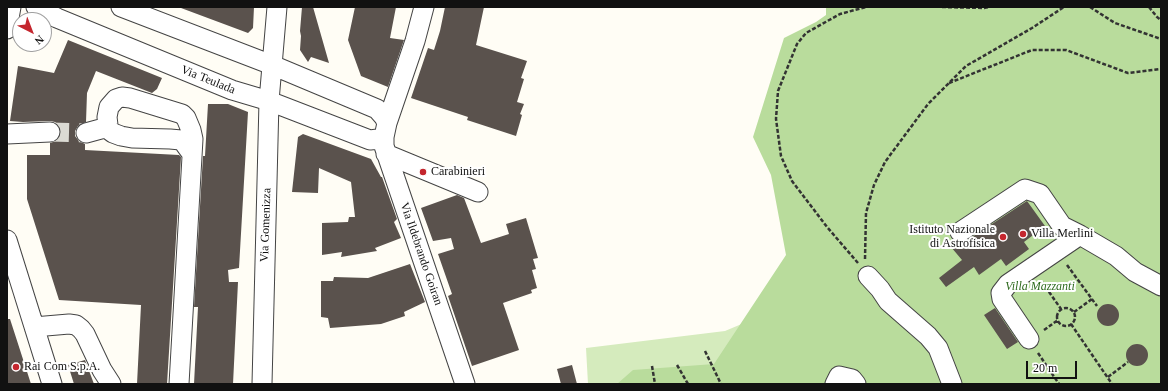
<!DOCTYPE html>
<style>
body{margin:0}
#map{position:relative;width:1168px;height:391px;overflow:hidden;background:#fffdf5;font-family:"Times New Roman",serif}
canvas{display:block}
.frame{position:absolute;inset:0;border:8px solid #111;pointer-events:none}
.north{position:absolute;left:12px;top:12px;width:40px;height:40px;box-sizing:border-box;background:#fff;border:1px solid #a0a0a0;border-radius:50%;rotate:138deg;font-size:11px;font-weight:700;line-height:16px;text-align:center;color:#111}
.north::after{content:'';display:block;margin:auto;width:14px;height:18px;background:#c4262e;clip-path:polygon(50% 0,100% 100%,50% 72%,0 100%)}
.scale{position:absolute;left:1026px;top:361px;width:51px;height:18px;box-sizing:border-box;border:2px solid #111;border-top:0;padding-left:5px;font-size:12px;line-height:14px;white-space:nowrap;color:#111;-webkit-text-stroke:3px #fff;paint-order:stroke}
</style>
<div id="map">
<canvas width="1168" height="391"></canvas>
<div class="frame"></div>
<div class="north">N</div>
<div class="scale">20 m</div>
</div>
<script>
const c = document.querySelector('canvas').getContext('2d');
c.lineJoin = 'round';
function fill(path, color) { c.fillStyle = color; c.fill(path, 'evenodd'); }
const poly = rows => new Path2D(rows.map(r => 'M' + r).join(''));
function stroke(path, color, width, dash) { c.strokeStyle = color; c.lineWidth = width; c.lineCap = dash ? 'butt' : 'round'; c.setLineDash(dash || []); c.stroke(path); }
function label(font, color, halo, rows, align = 'center') {
  c.font = font + ' "Times New Roman",serif'; c.lineWidth = 4; c.setLineDash([]); c.textBaseline = 'middle'; c.strokeStyle = halo; c.fillStyle = color; for (const [text, x, y, turn = 0] of rows) {
    c.save(); c.translate(x, y); c.rotate((+turn || 0) * Math.PI / 180); c.textAlign = isNaN(turn) ? turn : align; if (halo) c.strokeText(text, 0, 0); c.fillText(text, 0, 0); c.restore();
  }
}
fill(poly([
 [872,269,833,384,588,384,586,348,725,331]
]), '#d5ebbd');
fill(poly([
 [826,7,1161,7,1161,384,617,384,633,370,714,364,786,255,771,175,753,137,784,38,816,22,826,15]
]), '#b9dc9c');
fill(poly([
 [182,7,254,7,253,28,248,33,181,8],
 [302,7,313,7,329,63,311,57,308,62,300,50,301,36,300,31],
 [355,7,396,7,390,38,404,40,388,87,361,76,348,40],
 [445,7,484,7,476,45,527,61,521,78,524,79,517,102,524,104,520,114,522,115,516,136,467,120,468,117,411,98,428,48,434,50,440,31],
 [68,40,162,78,157,89,152,93,96,71,87,93,86,122,78,126,75,131,75,136,79,141,85,144,85,150,179,155,181,157,167,384,137,384,141,305,59,300,27,199,27,155,50,155,50,143,56,141,60,137,61,131,59,126,55,122,50,121,23,122,10,121,18,66,54,73],
 [208,104,228,104,248,112,239,268,228,270,229,282,238,282,233,384,194,384,198,307,194,307,203,156,205,156],
 [303,134,371,159,381,177,382,177,397,219,394,222,401,238,375,248,377,251,341,257,342,252,322,255,322,223,348,222,349,217,355,217,351,182,319,168,318,193,292,192,298,137],
 [457,195,464,198,481,243,509,234,506,224,526,218,538,258,533,259,536,269,532,270,537,288,531,290,532,293,503,303,519,350,472,366,448,296,452,294,438,254,454,249,451,238,433,241,421,208],
 [1027,201,1045,226,1024,242,1029,249,1006,266,1001,259,979,275,974,267,946,287,939,278,962,260,951,247,957,242,961,243,966,241],
 [410,264,425,302,404,312,405,316,381,324,330,328,328,318,321,317,321,281,333,281,334,277,368,278],
 '1097 315a11 11 0 1 1 22 0a11 11 0 1 1-22 0Z',
 [995,308,1018,342,1007,349,984,315],
 [7,319,10,319,31,384,7,384],
 '1126 355a11 11 0 1 1 22 0a11 11 0 1 1-22 0Z',
 [85,360,94,384,74,384,68,365],
 [572,365,577,384,561,384,557,369]
]), '#5a524d');
stroke(poly([
 [50,132,86,133]
]), '#dbdad3', 19, [19, 10]);
const minor = poly([
 [36,7,57,18,232,90,269,101,370,140,378,139,384,137],
 [121,7,272,65,377,109,384,117,387,123],
 [424,7,415,41,387,123,384,137,384,146,465,384],
 [7,29,11,7],
 [86,133,108,127],
 [7,134,50,132],
 [386,154,478,192],
 [960,232,1025,189,1040,194,1062,226,1080,235,1116,256,1135,272,1161,286],
 [7,240,52,384],
 [868,276,880,289,888,301,928,336,938,348,952,384],
 [34,327,69,324,76,325,81,329,85,334,102,370,111,384],
 [1029,339,1002,299,1001,293,1008,284,1080,235],
 [179,384,193,139,191,130,186,118,182,114,130,98,122,97,116,99,109,107,107,117,108,125,109,130,113,133,121,136,132,138,170,139,181,140,184,143,192,154],
 [262,384,269,101,277,7],
 [835,384,839,376,852,379,856,384]
]);
stroke(minor, '#444', 21);
stroke(poly([
 [942,7,984,8,990,7],
 [1090,7,1115,23,1161,39],
 [1149,7,1157,17,1161,20],
 [949,83,1032,50,1066,50,1128,73,1161,69],
 [865,259,866,213,874,185,885,162,928,104,966,66,1032,28,1064,7],
 [858,263,827,227,792,181,781,156,776,119,778,91,797,44,806,33,840,14,866,7],
 [1067,265,1097,306],
 [1042,282,1061,309],
 '1057 317a9 9 0 1 1 18 0a9 9 0 1 1-18 0Z',
 [1074,312,1092,299],
 [1071,324,1112,384],
 [1044,330,1058,320],
 [705,351,721,384],
 [1038,353,1059,384],
 [677,365,688,384],
 [652,366,655,384],
 [1108,377,1128,362]
]), '#333', 2.5, [4, 2]);
stroke(minor, '#fff', 19);
for (const [x, y, r, color] of [
 [423,172,4,"#c4262e"],
 [1023,234,4,"#c4262e"],
 [1003,237,4,"#c4262e"],
 [16,367,4,"#c4262e"]
]) { const dot = new Path2D(); dot.arc(x, y, r, 0, 2 * Math.PI); c.fillStyle = color; c.fill(dot); stroke(dot, '#fff', 1.5); }
label('12px', '#111', '#fff', [
 ["Via Teulada",208,80,22],
 ["Via Gomenizza",266,225,-88],
 ["Via Ildebrando Goiran",421,254,71]
]);
label('12px', '#111', '#fff', [
 ["Carabinieri",431,172],
 ["Istituto Nazionale",995,230,"right"],
 ["di Astrofisica",995,244,"right"],
 ["Villa Merlini",1031,234],
 ["Rai Com S.p.A.",24,367]
], 'left');
label('italic 12px', '#2f6b1f', '#fff', [
 ["Villa Mazzanti",1040,287]
]);
</script>
